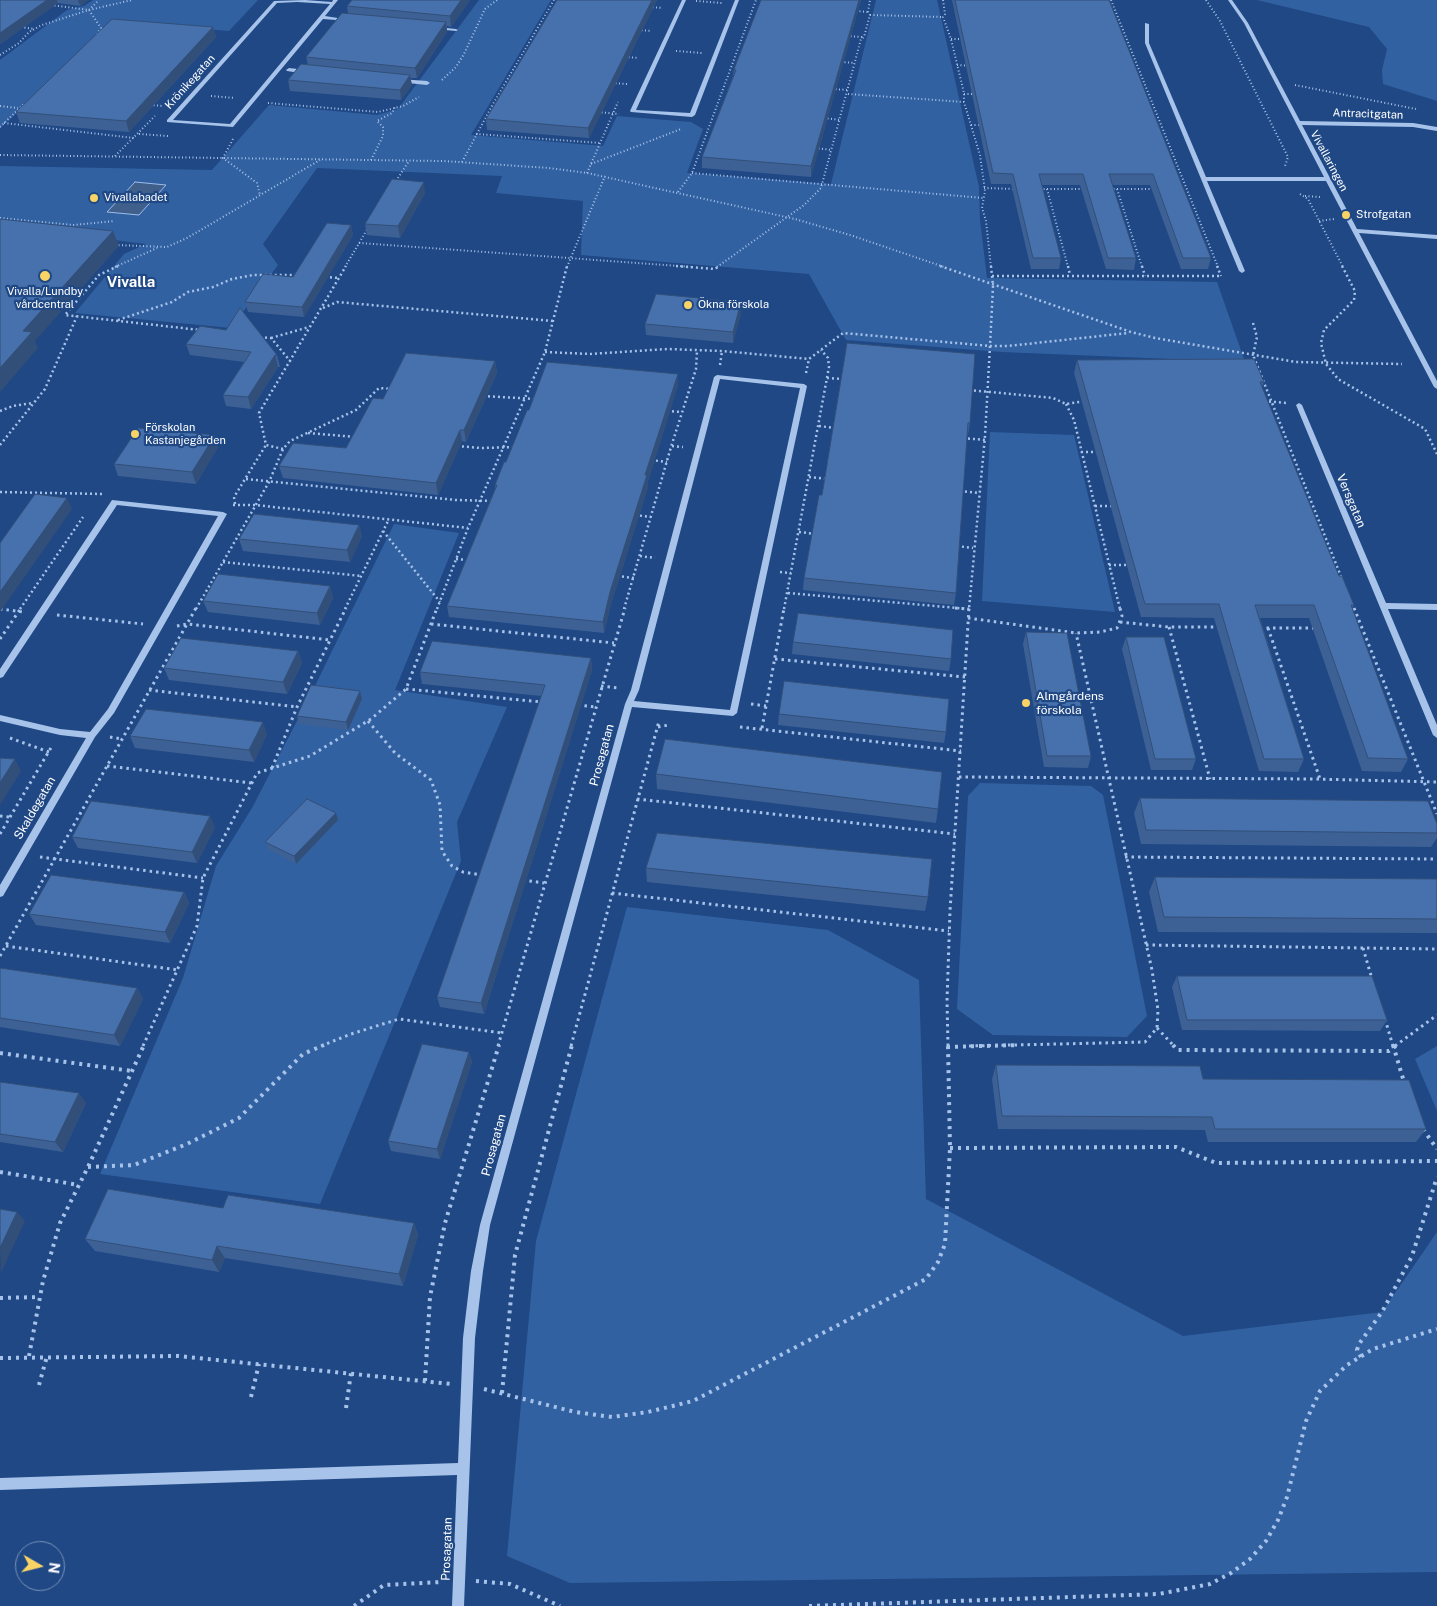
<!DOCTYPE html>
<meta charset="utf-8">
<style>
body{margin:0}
#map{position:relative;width:1437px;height:1606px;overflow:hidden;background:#1f4885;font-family:"Public Sans",sans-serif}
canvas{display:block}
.north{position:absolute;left:15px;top:1541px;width:50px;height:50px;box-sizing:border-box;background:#1f4885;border:1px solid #7991b6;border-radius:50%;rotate:98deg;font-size:14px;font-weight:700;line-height:20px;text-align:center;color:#fff}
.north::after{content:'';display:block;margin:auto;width:18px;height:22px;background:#f8d366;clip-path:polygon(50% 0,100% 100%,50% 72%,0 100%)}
</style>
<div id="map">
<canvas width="1437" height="1606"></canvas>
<div class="north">N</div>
</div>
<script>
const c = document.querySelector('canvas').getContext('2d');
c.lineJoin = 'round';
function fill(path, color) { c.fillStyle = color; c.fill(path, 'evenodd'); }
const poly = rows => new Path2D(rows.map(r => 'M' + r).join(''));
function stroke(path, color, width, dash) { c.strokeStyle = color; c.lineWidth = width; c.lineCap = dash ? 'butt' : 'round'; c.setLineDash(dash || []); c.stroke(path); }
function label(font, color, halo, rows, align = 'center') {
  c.font = font + ' "Public Sans",sans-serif'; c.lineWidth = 4.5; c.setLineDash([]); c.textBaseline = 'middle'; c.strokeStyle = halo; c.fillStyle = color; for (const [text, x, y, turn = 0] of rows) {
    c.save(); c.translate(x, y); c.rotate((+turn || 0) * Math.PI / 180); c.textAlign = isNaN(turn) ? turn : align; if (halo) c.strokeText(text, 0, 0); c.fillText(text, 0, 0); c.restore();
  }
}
fill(poly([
 [93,0,258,0,229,31,119,22,0,128,0,60,67,10,84,6],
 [479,0,551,0,471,135,603,146,617,116,691,122,703,129,687,173,831,184,876,0,937,0,979,187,980,220,987,278,1217,282,1245,362,1002,352,846,340,809,274,581,255,583,201,496,193,502,176,317,168,263,244,278,265,231,328,75,313,124,254,146,244,0,226,0,166,212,170,269,105,377,115,398,109],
 [1257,0,1437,0,1437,101,1383,84,1382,70,1387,49,1369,27],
 [990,432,1074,435,1115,612,982,601],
 [394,524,459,533,395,690,507,707,457,822,461,861,320,1204,100,1174,183,978,216,866,252,808,313,690],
 [980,783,1091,786,1103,795,1147,1016,1127,1037,993,1035,957,1009,968,796],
 [627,907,828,930,919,980,926,1199,1183,1336,1382,1312,1437,1232,1437,1572,570,1583,507,1556,536,1241],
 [1437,1046,1437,1111,1415,1059]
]), '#3261a2');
const water = poly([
 [135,182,166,185,139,215,107,212,135,182]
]);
fill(water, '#415f8b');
stroke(water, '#9abdeb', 1);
stroke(poly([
 [943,0,945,14,943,17,951,39,964,93,964,102,980,155,985,191,982,208,986,221,991,267],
 [1111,0,1218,267],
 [1206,0,1220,21,1288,157,1285,166],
 [696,1,722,3],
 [51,5,89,10,101,28,96,36],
 [649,7,663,8],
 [89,10,99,0],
 [856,11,868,12],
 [870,15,943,17],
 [21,27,34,29],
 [638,30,652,31],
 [847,36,863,37],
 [951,39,962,39],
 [676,51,702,53],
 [0,55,19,43,29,32,42,25,89,10,132,0],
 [625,57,639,58],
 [841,62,855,63],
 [957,65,970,66],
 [442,80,456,67,464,54,485,9,497,0],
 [612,83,627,84],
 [1295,85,1416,109],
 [832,89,849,90],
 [848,94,964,102],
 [964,94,976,94],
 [211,96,235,98],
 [268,103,378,112,403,106,419,97],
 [150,105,163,106],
 [0,106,18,108],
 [598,112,619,114],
 [824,118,841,120],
 [4,123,134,138],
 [971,125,982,125],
 [0,127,25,103],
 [139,134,168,136],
 [476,134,600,143],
 [233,139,223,158,257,183,260,195],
 [815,148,832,150],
 [0,155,443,161,549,168,587,173,795,219,853,236,944,267],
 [115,156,155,116],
 [371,160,383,136,383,127,377,121,392,113,395,107],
 [462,162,493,104,554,0],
 [591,164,681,129],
 [587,173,618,102],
 [692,173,983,198],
 [396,181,409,161],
 [984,188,1016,189],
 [1040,189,1086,189],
 [1047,189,1068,267],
 [1110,189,1156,189],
 [1117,189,1142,267],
 [678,192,692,173,756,0],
 [1300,194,1308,199,1343,267],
 [1305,196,1321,197],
 [0,218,73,225,115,221],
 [1319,221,1334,219],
 [359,243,693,267],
 [115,245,167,247,187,238,320,160],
 [115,267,157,248],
 [345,267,368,228],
 [567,267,605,176],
 [717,267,804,205,821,188,861,39,864,37,870,15,868,12,870,0]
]), '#a7c3ea', 2, [1, 2.5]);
stroke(poly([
 [118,266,99,275,65,315,200,330],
 [676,266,715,269,719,266],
 [940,266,1131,332,1155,338,1296,362,1402,364],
 [991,266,993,286,990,346,1008,346,1128,333],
 [1068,266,1070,275],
 [1142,266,1145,276],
 [1217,266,1221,276],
 [1342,266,1355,291,1354,300,1324,330,1321,343,1326,364,1338,379,1425,429,1437,454],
 [992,276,1222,276],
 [325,277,339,278],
 [323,308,337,302,553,321],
 [118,320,172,302,188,292,213,287,232,279,253,275,299,275],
 [1253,323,1257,337,1253,355,1342,579],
 [260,337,271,338,291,362],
 [271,338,309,327],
 [545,352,590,354,667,349,722,351,809,359,843,333,990,346,985,436,969,609],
 [720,365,722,351],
 [806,373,809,359],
 [827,378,843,379],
 [969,390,1053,398,1066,404,1086,401],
 [483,396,536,399],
 [1264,401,1286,403],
 [1066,404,1074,420,1120,609],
 [0,411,13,406,33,403],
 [667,411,682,412],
 [819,426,835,428],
 [308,433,356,437],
 [963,438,985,440],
 [0,445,45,389,77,316],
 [457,446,481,448,516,447],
 [672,446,683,447],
 [283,449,266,445,259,413,346,266],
 [1081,452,1098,452],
 [651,460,667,462],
 [809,477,827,479],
 [246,479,456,500,494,501],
 [960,491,979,493],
 [0,492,102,494],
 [235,504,234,497,266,445],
 [233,505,255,505,468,528],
 [1095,506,1115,506],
 [635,515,651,517],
 [383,531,440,602],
 [799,532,816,534],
 [957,546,973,548],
 [640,556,655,558],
 [456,559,469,560],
 [223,562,361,576],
 [1109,565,1131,565],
 [780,572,791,573],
 [617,576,634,578],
 [788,593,969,609],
 [1352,604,1354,609],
 [20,609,83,517],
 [196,609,269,482,283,449,290,441,356,410,379,388,392,389],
 [345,609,388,521],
 [437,609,468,528,545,352,567,266],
 [624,609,671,447,696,369,697,351],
 [784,609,829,367,828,358,821,350]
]), '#a7c3ea', 2.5, [2, 3]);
stroke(poly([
 [955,608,969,609],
 [1354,608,1437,814],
 [0,609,24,612],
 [57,615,143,624],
 [968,618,1076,633,1100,632,1117,628,1122,616,1120,608],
 [1120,622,1169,627,1219,627],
 [431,624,614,643],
 [177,626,187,624,330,640],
 [1169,627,1210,779],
 [1260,628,1316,628],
 [1268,628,1320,779],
 [0,639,21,608],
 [775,659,965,677],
 [601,686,618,688],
 [406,689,542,702],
 [149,690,297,707],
 [751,704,766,706],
 [578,705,595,707],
 [368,721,395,753,431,780,440,805,442,851,452,866,463,872,482,875],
 [658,727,669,725],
 [740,727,961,751],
 [762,728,784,608],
 [110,737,122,739],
 [10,738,49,752],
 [107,766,252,783],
 [272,768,297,707,346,608],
 [959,777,1314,779,1437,782],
 [637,799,955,834],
 [0,816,10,817],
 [0,834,52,746],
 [40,857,203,878],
 [1125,857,1437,859],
 [523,880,544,883],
 [612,893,949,931],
 [1146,945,1437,949],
 [6,946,178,970],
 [1363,948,1372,979],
 [0,956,196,608],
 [1385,1019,1393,1046],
 [1157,1028,1174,1046],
 [143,1046,197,926,203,878,257,773,310,756,371,719,406,689,437,608],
 [321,1046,351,1034,399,1019,502,1033],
 [498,1046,625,608],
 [571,1046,659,721],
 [948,1046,947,1001,950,911,969,608],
 [969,1046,1145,1042,1157,1028,1158,1010,1152,970,1076,633],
 [1395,1046,1437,1015]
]), '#a7c3ea', 3, [2.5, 4]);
stroke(poly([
 [1173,1045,1177,1050,1389,1051,1397,1045],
 [1393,1045,1404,1082],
 [947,1047,1019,1045],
 [0,1053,132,1071],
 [1423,1129,1437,1149],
 [950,1148,1176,1147,1216,1163,1437,1161],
 [88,1167,134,1165,187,1144,239,1118,303,1054,324,1045],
 [0,1172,79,1185],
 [0,1298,40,1297],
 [29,1356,43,1281,60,1223,88,1167,144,1045],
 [1361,1357,1357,1350,1359,1344,1382,1312,1412,1256,1437,1177],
 [0,1358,178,1356,451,1384],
 [425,1381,430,1297,445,1223,499,1045],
 [39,1385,47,1356],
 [484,1389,575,1412,612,1417,648,1412,693,1401,926,1279,938,1262,945,1244,950,1148,948,1045],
 [502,1393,515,1255,572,1045],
 [251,1397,259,1364],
 [346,1408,351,1373],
 [476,1581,510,1584,560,1606],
 [354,1606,384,1585,442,1582],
 [809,1606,1159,1594,1210,1584,1231,1573,1250,1559,1266,1541,1278,1520,1287,1497,1306,1421,1320,1391,1347,1365,1373,1349,1437,1329]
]), '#a7c3ea', 4, [3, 5]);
fill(poly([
 [305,0,332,2,333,0,338,0,325,16,351,20,349,21,323,19,233,127,167,122,167,120,274,1,305,0],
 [297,2,330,4,230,124,173,120,277,3,297,2],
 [682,0,686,0,636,110,690,113,735,0,739,0,695,115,692,117,631,112,630,111,682,0],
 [1228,0,1232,0,1248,23,1300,121,1413,123,1437,127,1437,131,1413,127,1302,125,1357,229,1437,235,1437,239,1359,233,1437,381,1437,389,1434,387,1326,181,1207,181,1245,271,1242,273,1239,271,1145,43,1145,23,1149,24,1149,43,1206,177,1324,177,1244,23,1228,0],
 [437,27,456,29,458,30,456,31,435,29,435,28,437,27],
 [289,68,307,70,310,72,307,74,287,71,286,70,289,68],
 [400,79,427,81,430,83,427,85,398,82,398,80,400,79],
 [717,375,804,384,807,386,737,713,733,716,632,707,490,1225,483,1271,475,1338,464,1606,452,1606,457,1475,0,1490,0,1478,458,1463,463,1338,471,1271,480,1225,625,704,631,690,714,377,717,375],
 [720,379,800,388,730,710,634,701,639,690,720,379],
 [1299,403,1302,405,1386,603,1437,604,1437,610,1388,609,1437,725,1437,738,1433,735,1296,405,1299,403],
 [112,500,223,512,227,514,114,713,95,737,3,896,0,897,0,885,86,738,60,735,0,721,0,715,60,729,90,732,108,709,218,516,117,505,3,677,0,678,0,669,112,500]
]), '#a7c3ea');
fill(poly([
 [0,0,88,0,80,6,58,3,0,44],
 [352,0,470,0,451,27,447,26,447,32,417,78,410,78,412,85,401,100,290,91,288,80,308,65,306,57,348,13,347,6],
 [557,0,657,0,589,138,487,130,486,119],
 [761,0,861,0,811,177,702,168,702,157,733,76,734,69],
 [952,0,1109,0,1211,258,1208,269,1181,269,1150,185,1112,185,1136,258,1134,270,1106,269,1080,185,1042,185,1061,258,1059,269,1031,269,1011,184,991,184],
 [213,27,216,37,129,132,20,123,16,112],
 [425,193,400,238,367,235,365,224],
 [351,225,353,235,304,317,248,312,245,302,293,277],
 [741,313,733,343,646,335,645,324],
 [847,343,970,423,968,435,967,435,956,593,954,605,803,590,804,578,822,495],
 [186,344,277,355,280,367,278,367,251,409,226,406,223,395,244,362,190,355],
 [1077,360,1264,382,1262,387,1339,576,1354,605,1352,609,1408,759,1401,772,1362,771,1309,618,1260,618,1304,759,1298,772,1259,771,1214,618,1141,617,1074,373],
 [495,361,497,373,466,442,462,441,438,495,283,478,279,466,346,448,383,399],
 [678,385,648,481,648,487,611,604,604,633,449,617,447,606,495,489,495,485,529,410],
 [215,435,218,447,196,484,118,476,114,464],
 [359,525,362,536,350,562,243,551,239,539],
 [330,586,333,598,320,625,208,612,203,601],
 [1026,632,1091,756,1088,768,1044,767,1023,644],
 [1126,637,1196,759,1192,770,1151,770,1122,649],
 [793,642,951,659,949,671,792,654],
 [298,651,302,663,287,694,169,680,164,668],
 [591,658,592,670,484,1014,440,1007,437,997,541,696,422,684,420,672],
 [362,699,348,730,299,724,297,716],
 [779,714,946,732,944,743,778,725],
 [267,734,254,762,135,748,130,736],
 [656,774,938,809,936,823,657,789],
 [1140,798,1437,824,1437,838,1431,847,1141,844,1134,813],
 [336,813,338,820,296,864,268,849,265,842],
 [215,827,197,863,78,848,72,837],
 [646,868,928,897,925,911,647,882],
 [1155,877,1437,879,1437,933,1158,932,1149,892],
 [184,892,189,903,170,943,36,925,29,914],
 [0,968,137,988,143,999,120,1046,0,1027],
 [1177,976,1387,1020,1380,1031,1182,1030,1172,987],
 [469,1052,472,1062,440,1159,391,1151,388,1141],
 [996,1065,1203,1079,1426,1129,1416,1142,1208,1142,1205,1130,998,1129,992,1079],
 [0,1082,86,1103,63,1152,0,1142],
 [223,1208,414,1223,418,1235,403,1286,225,1258,219,1272,95,1251,85,1239]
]), '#3d6195');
fill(poly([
 [47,0,57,0,58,3,0,44,0,33],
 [78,0,88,0,80,6],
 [461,0,470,0,451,27,450,16],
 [652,0,657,0,589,138,588,128],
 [859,0,861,0,811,177,811,166],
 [446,22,447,32,417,78,415,68],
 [213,27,216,37,129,132,126,121],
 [410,75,412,85,401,100,400,90],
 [424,182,425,193,400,238,398,226],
 [351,225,353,235,304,317,302,307],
 [113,231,119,246,35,341,38,348,0,392,0,368,23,331],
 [741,302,741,313,733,343,733,332],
 [275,355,278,367,251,409,248,397],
 [495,361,497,373,466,442,464,430],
 [678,374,678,385,648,481,648,487,611,604,604,633,603,622,610,592,645,475],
 [460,430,462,441,438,495,436,483],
 [215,435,218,447,196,484,192,472],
 [67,498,72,509,0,612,0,592],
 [359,525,362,536,350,562,347,550],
 [330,586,333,598,320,625,317,613],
 [298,651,302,663,287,694,283,682],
 [591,658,592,670,484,1014,481,1003],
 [360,691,362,699,348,730,346,722],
 [263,722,267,734,254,762,249,750],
 [15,759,21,771,0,805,0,783],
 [336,813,338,820,296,864,294,856],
 [210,816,215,827,197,863,192,852],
 [184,892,189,903,170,943,165,932],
 [137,988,143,999,120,1046,114,1035],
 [469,1052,472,1062,440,1159,437,1149],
 [79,1093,86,1103,63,1152,55,1142],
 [17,1212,25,1221,1,1273,0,1248],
 [414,1223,418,1235,403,1286,399,1274],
 [217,1246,225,1258,219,1272,212,1260]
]), '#324f79');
const building = poly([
 [0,0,47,0,0,33,0,0],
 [352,0,461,0,450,16,347,6,352,0],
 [557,0,652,0,588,128,486,119,557,0],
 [761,0,859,0,811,166,702,157,736,70,734,69,761,0],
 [955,0,1109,0,1211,258,1183,258,1153,174,1109,174,1136,258,1108,258,1083,174,1039,174,1061,258,1033,258,1013,174,993,173,955,0],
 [342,13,446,22,415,68,306,57,342,13],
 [112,19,213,27,126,121,16,112,112,19],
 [301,64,410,75,400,90,288,80,301,64],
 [392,179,424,182,398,226,365,224,392,179],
 [0,219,113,231,23,331,32,332,0,368,0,219],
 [327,223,351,225,302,307,245,302,263,274,293,277,327,223],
 [656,294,741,302,733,332,645,324,656,294],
 [240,308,277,355,275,355,248,397,223,395,251,352,186,344,200,326,226,330,240,308],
 [847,343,975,354,970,423,968,423,956,593,804,578,819,495,822,495,847,343],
 [406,353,495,361,464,430,460,430,436,483,279,466,293,443,346,448,373,398,383,399,406,353],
 [1254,359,1264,382,1260,382,1339,576,1342,576,1354,605,1351,605,1408,759,1368,758,1314,605,1255,605,1304,759,1264,759,1219,604,1145,604,1077,360,1254,359],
 [547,362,678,374,645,475,647,475,610,592,603,622,447,606,497,485,495,485,504,462,506,462,527,410,529,410,547,362],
 [138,428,215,435,192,472,114,464,138,428],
 [35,494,67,498,0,592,0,543,35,494],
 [254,514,359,525,347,550,239,539,254,514],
 [218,574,330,586,317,613,203,601,218,574],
 [798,613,953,630,951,659,793,642,798,613],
 [1026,632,1067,633,1091,756,1047,756,1026,632],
 [1126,637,1164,637,1196,759,1155,759,1126,637],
 [181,638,298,651,283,682,164,668,181,638],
 [432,641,591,658,481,1003,437,997,545,685,420,672,432,641],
 [784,681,949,699,946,732,779,714,784,681],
 [311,685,360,691,346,722,297,716,311,685],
 [146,709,263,722,249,750,130,736,146,709],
 [665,739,942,772,938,809,656,774,665,739],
 [0,758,15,759,0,783,0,758],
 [1140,798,1428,801,1437,824,1437,833,1146,830,1140,798],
 [307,799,336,813,294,856,265,842,307,799],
 [91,801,210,816,192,852,72,837,91,801],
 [657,833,932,859,928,897,646,868,657,833],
 [51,875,184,892,165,932,29,914,51,875],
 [1155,877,1437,879,1437,919,1164,917,1155,877],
 [0,968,137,988,114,1035,0,1018,0,968],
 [1177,976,1372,976,1387,1020,1187,1020,1177,976],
 [422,1044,469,1052,437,1149,388,1141,422,1044],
 [996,1065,1200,1066,1203,1079,1409,1080,1426,1129,1215,1129,1212,1117,1002,1116,996,1065],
 [0,1082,79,1093,55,1142,0,1134,0,1082],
 [108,1189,223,1208,228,1195,414,1223,399,1274,217,1246,212,1260,85,1239,108,1189],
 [0,1209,17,1212,0,1248,0,1209]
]);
fill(building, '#4771ad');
stroke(building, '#324f79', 1);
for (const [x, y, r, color] of [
 [94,198,5,"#f8d366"],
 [1346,215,5,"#f8d366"],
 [45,276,6,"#f8d366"],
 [688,305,5,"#f8d366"],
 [135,434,5,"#f8d366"],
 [1026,703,5,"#f8d366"]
]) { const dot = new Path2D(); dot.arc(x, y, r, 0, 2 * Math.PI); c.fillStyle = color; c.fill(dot); stroke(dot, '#1f4885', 2); }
label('11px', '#fff', '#1f4885', [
 ["Krönikegatan",190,82,-48],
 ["Antracitgatan",1368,114,2],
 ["Vivallaringen",1329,161,62]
]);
label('11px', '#fff', '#1f4885', [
 ["Vivallabadet",104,198],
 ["Strofgatan",1356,215],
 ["Vivalla/Lundby",45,292,"center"],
 ["vårdcentral",45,305,"center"],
 ["Ökna förskola",698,305],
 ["Förskolan",145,428],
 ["Kastanjegården",145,441]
], 'left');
label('12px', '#fff', '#1f4885', [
 ["Versgatan",1351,501,67],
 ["Prosagatan",602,755,-75],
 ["Skaldegatan",35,808,-60],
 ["Prosagatan",494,1145,-75],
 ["Prosagatan",447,1549,-88]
]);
label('12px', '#fff', '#1f4885', [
 ["Almgårdens",1036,696],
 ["förskola",1036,710]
], 'left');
label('bold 15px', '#fff', '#1f4885', [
 ["Vivalla",131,282]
]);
</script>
